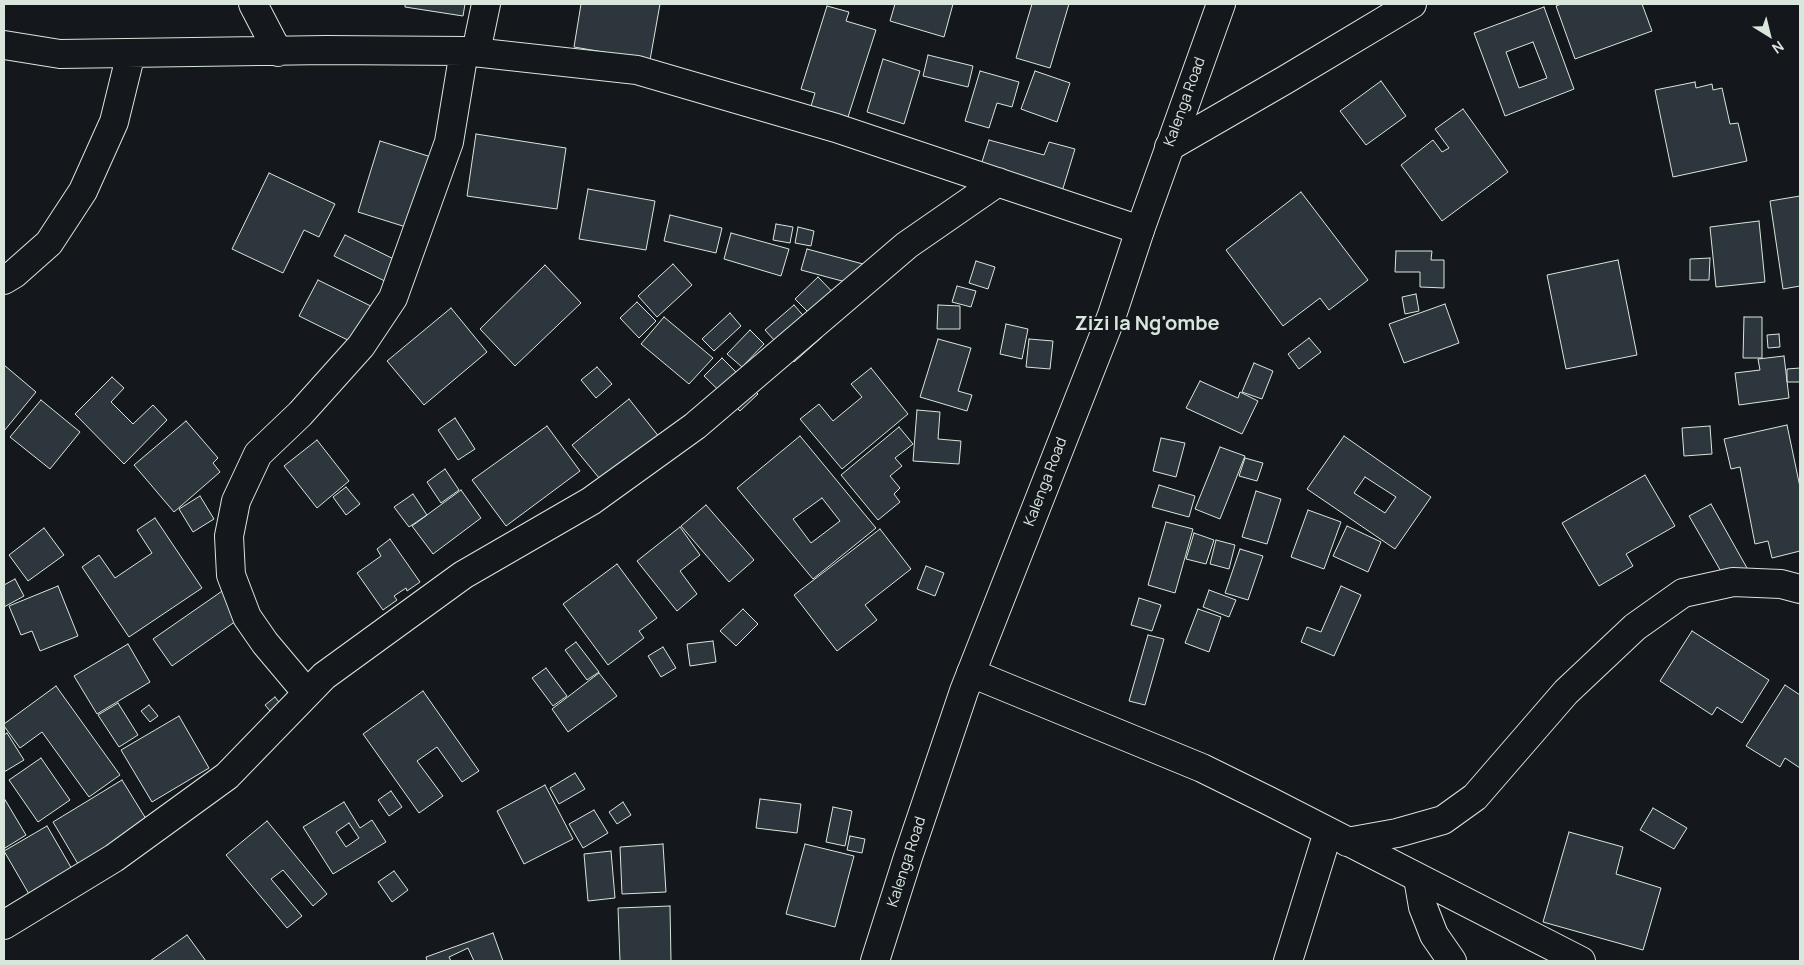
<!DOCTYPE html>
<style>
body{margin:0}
#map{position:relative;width:1804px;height:965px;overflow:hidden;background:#14181c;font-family:Manrope,sans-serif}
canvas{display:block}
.frame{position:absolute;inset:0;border:5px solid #d8e6dc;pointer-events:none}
.north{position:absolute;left:1744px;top:10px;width:50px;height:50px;-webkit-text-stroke:4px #14181c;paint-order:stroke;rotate:144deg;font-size:14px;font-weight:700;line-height:20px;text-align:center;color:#d8e6dc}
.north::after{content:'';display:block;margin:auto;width:18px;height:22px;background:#d8e6dc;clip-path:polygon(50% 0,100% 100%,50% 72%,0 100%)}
</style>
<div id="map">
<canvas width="1804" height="965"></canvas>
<div class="frame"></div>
<div class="north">N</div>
</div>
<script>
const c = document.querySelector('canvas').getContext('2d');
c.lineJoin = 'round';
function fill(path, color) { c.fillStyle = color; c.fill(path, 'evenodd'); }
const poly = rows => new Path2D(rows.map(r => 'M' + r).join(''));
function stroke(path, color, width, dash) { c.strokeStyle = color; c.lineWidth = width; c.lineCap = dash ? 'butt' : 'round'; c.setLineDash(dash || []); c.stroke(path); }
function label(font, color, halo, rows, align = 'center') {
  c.font = font + ' Manrope,sans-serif'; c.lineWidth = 4; c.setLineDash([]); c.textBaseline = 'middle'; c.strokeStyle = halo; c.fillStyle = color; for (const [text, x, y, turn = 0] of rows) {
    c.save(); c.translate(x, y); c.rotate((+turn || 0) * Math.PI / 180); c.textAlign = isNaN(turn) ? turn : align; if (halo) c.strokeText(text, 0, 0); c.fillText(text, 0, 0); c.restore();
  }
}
const building = poly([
 [405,4,465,4,463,16,405,7,405,4],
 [581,4,660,4,650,60,574,47,581,4],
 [895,4,953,4,944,37,890,21,895,4],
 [1032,4,1069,4,1050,68,1016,58,1032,4],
 [1561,4,1642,4,1652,31,1575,59,1556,6,1561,4],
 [827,6,849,12,846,21,876,30,848,117,811,106,815,93,801,89,827,6],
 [1544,7,1574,89,1505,116,1474,33,1544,7],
 [1533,42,1547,78,1519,88,1506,52,1533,42],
 [928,55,973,66,968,87,923,76,928,55],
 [883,59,920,71,904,124,867,112,883,59],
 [980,71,1019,82,1012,107,997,103,989,128,965,121,980,71],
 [1035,71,1070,83,1057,122,1021,109,1035,71],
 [1381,81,1406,116,1366,145,1340,111,1381,81],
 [1695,82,1696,88,1712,84,1713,90,1722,88,1730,124,1738,123,1747,161,1673,177,1655,90,1695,82],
 [1463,109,1508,172,1442,221,1401,165,1433,140,1442,152,1449,148,1435,129,1463,109],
 [476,134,566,148,557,209,467,196,476,134],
 [989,140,1044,155,1049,142,1075,149,1061,195,979,171,989,140],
 [380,141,444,161,422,232,358,212,380,141],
 [269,173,335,204,319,237,304,230,283,273,232,249,269,173],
 [588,189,655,201,646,250,579,239,588,189],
 [1301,192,1368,280,1329,310,1320,298,1283,326,1226,250,1301,192],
 [1800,196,1800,286,1783,289,1770,201,1800,196],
 [670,215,722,228,716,253,664,241,670,215],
 [1759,221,1765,282,1716,287,1710,227,1759,221],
 [776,224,793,227,790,243,773,240,776,224],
 [798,227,814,231,811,246,795,243,798,227],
 [731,233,789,249,781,276,724,259,731,233],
 [345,235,414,269,403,290,334,256,345,235],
 [807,249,863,264,857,285,801,270,807,249],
 [1396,251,1432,251,1431,260,1444,260,1444,288,1420,287,1420,272,1395,272,1396,251],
 [1710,258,1709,280,1690,280,1690,259,1710,258],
 [1618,260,1637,355,1566,369,1547,275,1618,260],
 [976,261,995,267,988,289,969,283,976,261],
 [673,264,692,285,657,317,638,296,673,264],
 [545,265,581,303,515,366,480,329,545,265],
 [818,277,845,305,823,327,795,299,818,277],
 [318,280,385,313,368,350,299,316,318,280],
 [957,286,976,291,971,307,952,302,957,286],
 [1416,294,1419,311,1405,314,1402,297,1416,294],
 [637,302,656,321,639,338,620,318,637,302],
 [1445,304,1459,343,1404,363,1389,324,1445,304],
 [794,305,822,337,794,362,765,330,794,305],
 [938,305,960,306,960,329,937,329,938,305],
 [451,308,487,352,424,405,387,361,451,308],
 [730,313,741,326,714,351,702,339,730,313],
 [664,317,713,358,689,384,641,344,664,317],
 [1744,317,1762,317,1762,358,1743,358,1744,317],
 [1006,324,1028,329,1022,359,1000,354,1006,324],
 [750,330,764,344,742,367,727,354,750,330],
 [1779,334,1780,347,1768,348,1767,335,1779,334],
 [1309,338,1321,352,1299,369,1288,354,1309,338],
 [938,339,971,348,958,391,972,395,967,411,920,397,938,339],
 [1029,339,1053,341,1050,369,1026,367,1029,339],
 [1784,356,1789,398,1739,405,1735,373,1760,370,1758,359,1784,356],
 [722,358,758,394,740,411,704,376,722,358],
 [1254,363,1273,371,1262,399,1242,392,1254,363],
 [4,365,36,392,4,431,4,365],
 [597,367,612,384,596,398,581,380,597,367],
 [871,368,908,414,842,469,800,419,819,404,833,421,862,397,851,384,871,368],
 [1800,368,1800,382,1787,382,1787,369,1800,368],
 [112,377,124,388,111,402,133,424,153,405,167,420,124,464,75,414,112,377],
 [1200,381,1238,398,1240,392,1258,401,1242,434,1186,408,1200,381],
 [629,399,660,438,604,484,572,445,629,399],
 [41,400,80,432,50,469,10,437,41,400],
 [917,410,940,412,938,439,961,441,959,464,913,461,917,410],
 [455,418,475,449,458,460,438,430,455,418],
 [186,421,218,458,213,463,220,472,174,512,134,465,186,421],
 [1787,425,1800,487,1800,551,1772,558,1768,541,1755,544,1740,467,1731,469,1724,439,1787,425],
 [547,426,580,471,506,526,472,480,547,426],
 [1710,426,1712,454,1684,456,1682,428,1710,426],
 [899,427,913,444,895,458,902,466,890,476,900,488,894,494,900,502,878,520,841,475,899,427],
 [800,436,876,528,813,579,737,488,800,436],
 [822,498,840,521,811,543,793,519,822,498],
 [1344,436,1431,497,1395,549,1307,489,1344,436],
 [1365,477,1396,497,1385,513,1354,493,1365,477],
 [1161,438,1185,443,1176,477,1153,471,1161,438],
 [317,440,349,481,317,508,284,466,317,440],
 [1220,447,1245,456,1220,519,1195,509,1220,447],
 [1245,458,1263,463,1257,481,1239,476,1245,458],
 [445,469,459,490,441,503,427,482,445,469],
 [1645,475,1675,526,1626,554,1633,566,1599,586,1562,523,1645,475],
 [1159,485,1195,496,1189,517,1152,507,1159,485],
 [346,487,360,504,346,515,333,497,346,487],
 [461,490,481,518,433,554,412,526,461,490],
 [1256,491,1281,499,1267,544,1242,537,1256,491],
 [413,494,427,515,409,527,394,507,413,494],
 [200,496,214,519,193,532,179,509,200,496],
 [1711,504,1747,568,1726,580,1689,516,1711,504],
 [706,505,754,560,729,582,681,526,706,505],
 [1308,510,1341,522,1324,569,1291,557,1308,510],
 [155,518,202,588,129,637,82,567,99,555,115,578,152,553,137,530,155,518],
 [1166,522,1193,529,1175,593,1148,585,1166,522],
 [1347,526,1381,542,1368,572,1333,556,1347,526],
 [680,527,700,555,680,571,697,594,677,611,637,561,680,527],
 [44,528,64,555,28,581,9,555,44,528],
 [880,529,911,569,865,605,877,620,837,651,794,595,880,529],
 [1194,533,1214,540,1206,564,1186,559,1194,533],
 [390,539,420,582,407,591,406,588,394,596,397,600,383,610,357,573,381,556,377,549,390,539],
 [1216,540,1235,545,1229,569,1210,564,1216,540],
 [1240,549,1263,556,1248,600,1225,593,1240,549],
 [617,564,657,618,639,631,644,638,608,665,563,604,617,564],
 [926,566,944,573,935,596,917,589,926,566],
 [15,579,24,596,4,607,4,585,15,579],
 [58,586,78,636,40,651,32,631,21,635,9,606,58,586],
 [1341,586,1361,595,1334,656,1301,642,1307,627,1321,632,1341,586],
 [228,587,246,614,172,666,153,639,228,587],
 [1209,590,1236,600,1229,617,1203,607,1209,590],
 [1139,598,1161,605,1152,631,1131,625,1139,598],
 [743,609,758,624,736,646,720,631,743,609],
 [1198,609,1221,617,1209,652,1185,643,1198,609],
 [1692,631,1769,680,1742,723,1717,707,1712,715,1660,681,1692,631],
 [1148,635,1164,639,1145,705,1129,701,1148,635],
 [713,641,716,662,690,666,687,644,713,641],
 [576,642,599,672,587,680,565,650,576,642],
 [128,644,150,682,97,714,74,676,128,644],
 [663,647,676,668,661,677,648,656,663,647],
 [546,668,567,696,553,706,532,678,546,668],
 [599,673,617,696,568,732,552,709,599,673],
 [1785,685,1800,695,1800,768,1785,758,1780,767,1746,746,1785,685],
 [56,686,120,775,89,797,42,732,20,748,4,726,4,724,56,686],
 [423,691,479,771,462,782,437,747,417,761,443,796,419,813,363,734,423,691],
 [275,697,285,710,275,717,265,705,275,697],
 [118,703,138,735,119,747,98,715,118,703],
 [149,705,158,716,150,722,141,711,149,705],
 [179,716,209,768,152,802,121,750,179,716],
 [7,733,24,760,4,772,4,735,7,733],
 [41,758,70,800,38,822,9,780,41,758],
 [575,773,585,789,559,804,550,788,575,773],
 [122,780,151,827,81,869,53,822,122,780],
 [545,785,573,839,524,864,497,811,545,785],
 [391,791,402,807,389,816,378,800,391,791],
 [4,798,26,835,5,848,4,846,4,798],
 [760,799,801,804,797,833,756,828,760,799],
 [344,802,360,828,372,820,386,842,333,874,303,827,344,802],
 [349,823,359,838,346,847,336,832,349,823],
 [623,802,631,815,617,824,609,812,623,802],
 [833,807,852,811,845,846,826,842,833,807],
 [1653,808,1687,828,1674,849,1640,830,1653,808],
 [594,810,608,833,583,848,569,824,594,810],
 [267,821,327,894,313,906,283,870,271,879,302,916,287,928,226,855,267,821],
 [47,826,76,876,33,901,4,851,47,826],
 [1569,832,1623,847,1616,874,1661,888,1643,950,1543,922,1569,832],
 [850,836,865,839,862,853,847,850,850,836],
 [663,844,666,892,622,894,620,847,663,844],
 [805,844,854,856,835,927,786,914,805,844],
 [611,851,615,898,588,901,584,854,611,851],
 [394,871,408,890,392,902,378,882,394,871],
 [670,906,671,961,620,961,618,908,670,906],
 [493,933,503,961,474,961,468,948,449,957,451,961,427,961,426,957,493,933],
 [187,935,206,961,150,961,187,935]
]);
fill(building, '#2c363c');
stroke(building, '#d8e6dc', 1);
const minor = poly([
 [253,4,278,52],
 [4,45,60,54,326,50,464,51,637,70,836,128,1140,230],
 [476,52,486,4],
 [1169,147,1285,80,1412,4],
 [4,280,14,274,49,243,83,191,114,122,131,53],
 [307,693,265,643,247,617,231,575,229,536,236,501,258,454,300,414,361,346,393,298,449,142,464,51],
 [1347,842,1397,833,1443,820,1475,797,1566,692,1635,627,1683,593,1733,582,1781,584,1800,589],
 [1418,878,1423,907,1434,935,1452,961],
 [4,925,114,858,227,776,324,676,463,575,591,501,695,426,907,245,998,182],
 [1288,961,1328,832]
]);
const tertiary = poly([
 [971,673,1202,768,1269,801,1581,961]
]);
const secondary = poly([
 [875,961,908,857,964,691,1112,315,1140,230,1221,4]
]);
stroke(minor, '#d8e6dc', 30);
stroke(tertiary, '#d8e6dc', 30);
stroke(secondary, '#d8e6dc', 30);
stroke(minor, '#14181c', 28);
stroke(tertiary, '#14181c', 28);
stroke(secondary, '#14181c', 28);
label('15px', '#d8e6dc', '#14181c', [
 ["Kalenga Road",1185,102,-70],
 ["Kalenga Road",1046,482,-69],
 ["Kalenga Road",907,862,-72]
]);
label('bold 20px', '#d8e6dc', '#14181c', [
 ["Zizi la Ng'ombe",1147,324]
]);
</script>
